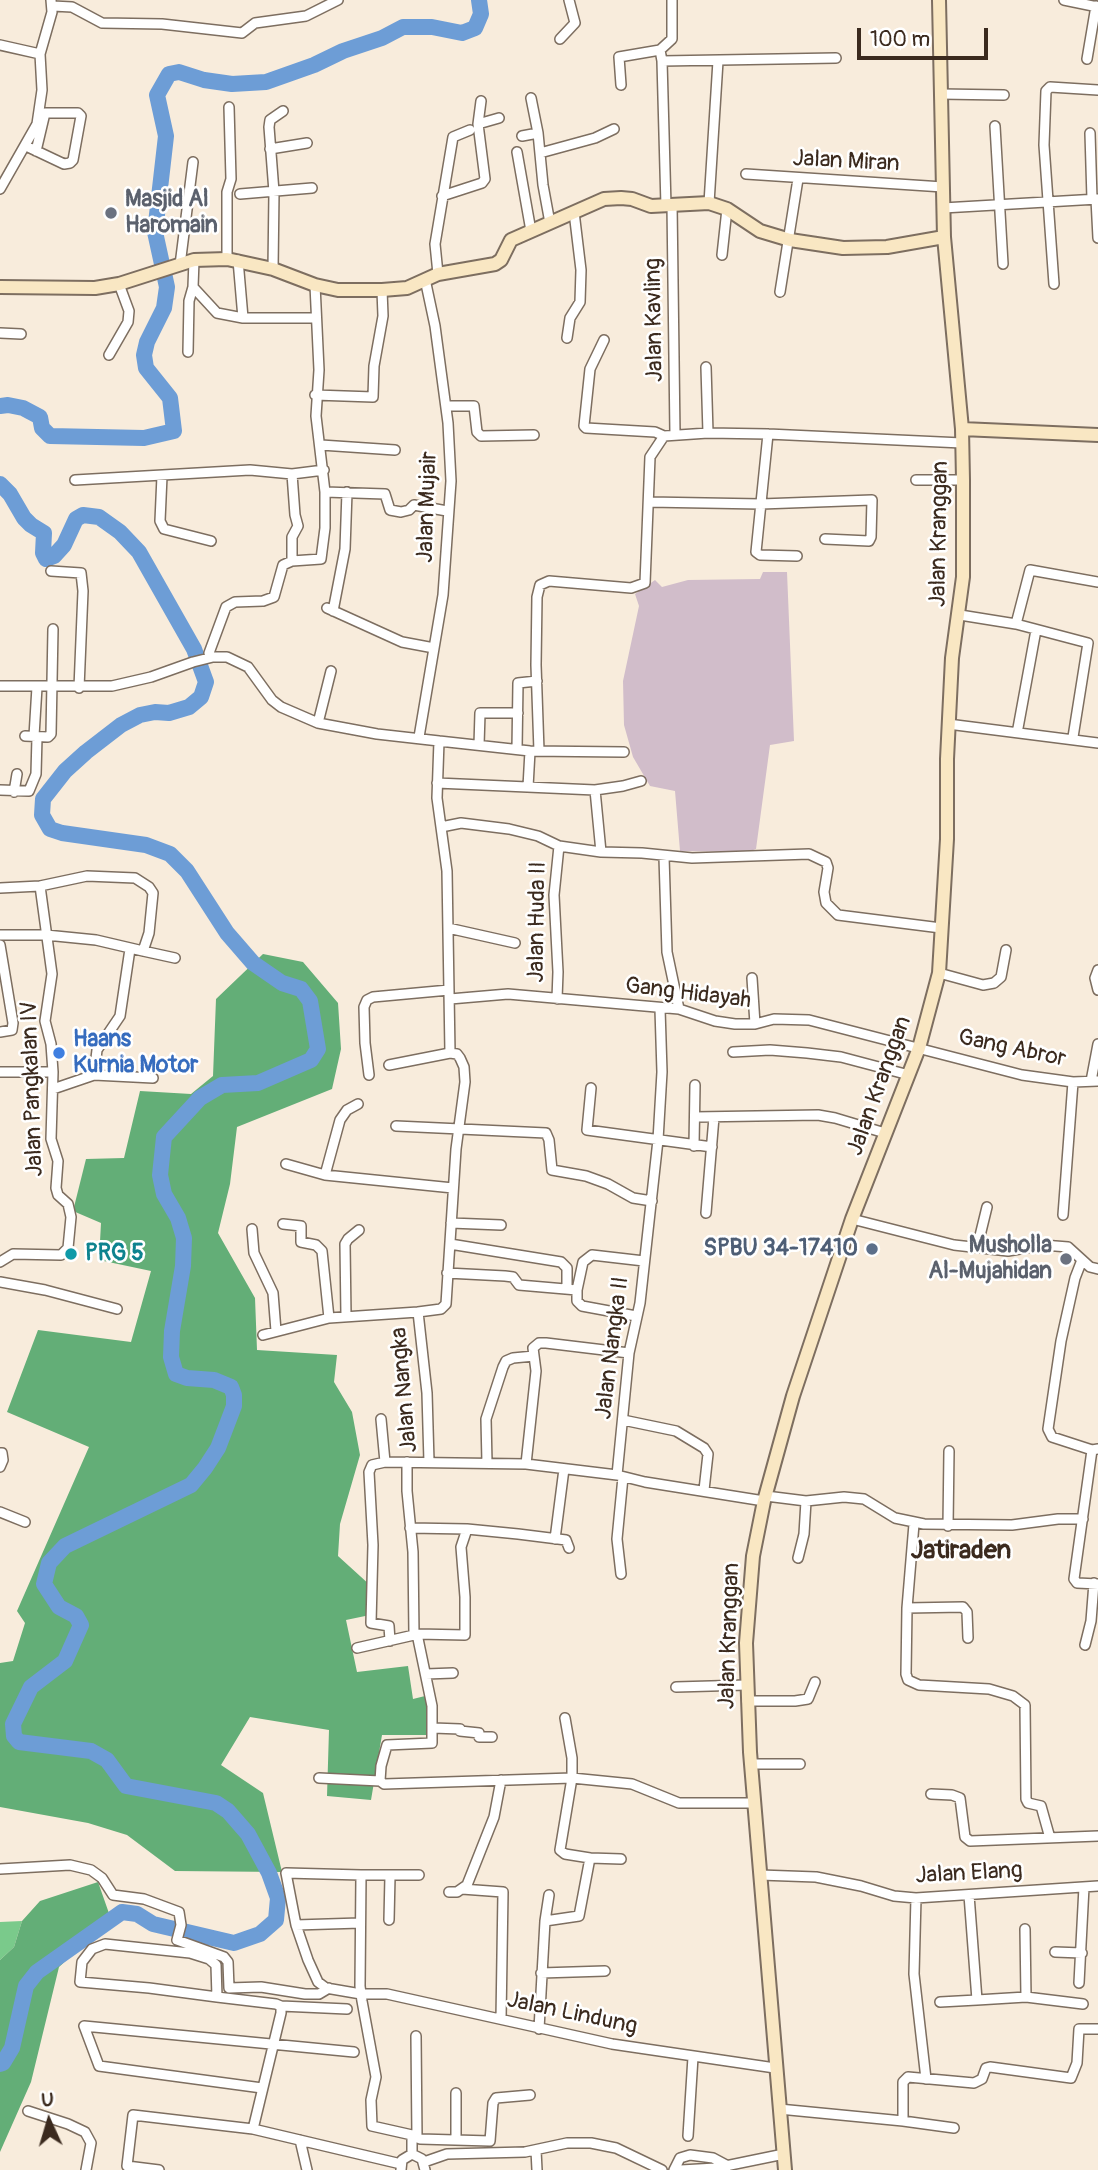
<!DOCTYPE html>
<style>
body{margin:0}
#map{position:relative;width:1098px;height:2170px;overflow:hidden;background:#f8ecdc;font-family:Pangolin,sans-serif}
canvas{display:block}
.north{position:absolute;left:14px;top:2086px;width:70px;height:70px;-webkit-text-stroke:5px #fff;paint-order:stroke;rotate:356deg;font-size:19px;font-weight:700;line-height:28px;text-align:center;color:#3b2a1e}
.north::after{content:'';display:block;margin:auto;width:24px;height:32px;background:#3b2a1e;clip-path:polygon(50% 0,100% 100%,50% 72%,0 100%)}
.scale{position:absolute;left:857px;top:28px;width:131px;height:32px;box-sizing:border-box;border:4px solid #3b2a1e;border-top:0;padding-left:9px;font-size:21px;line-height:24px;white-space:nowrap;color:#3b2a1e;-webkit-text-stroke:5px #fff;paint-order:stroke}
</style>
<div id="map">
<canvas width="1098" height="2170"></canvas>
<div class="north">U</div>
<div class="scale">100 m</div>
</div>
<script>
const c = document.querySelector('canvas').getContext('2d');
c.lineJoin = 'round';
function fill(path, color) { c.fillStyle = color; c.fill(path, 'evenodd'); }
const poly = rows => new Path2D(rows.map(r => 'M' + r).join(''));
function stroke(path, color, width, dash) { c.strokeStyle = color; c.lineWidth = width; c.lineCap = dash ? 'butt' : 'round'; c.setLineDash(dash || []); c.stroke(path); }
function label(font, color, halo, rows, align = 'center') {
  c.font = font + ' Pangolin,sans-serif'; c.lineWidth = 5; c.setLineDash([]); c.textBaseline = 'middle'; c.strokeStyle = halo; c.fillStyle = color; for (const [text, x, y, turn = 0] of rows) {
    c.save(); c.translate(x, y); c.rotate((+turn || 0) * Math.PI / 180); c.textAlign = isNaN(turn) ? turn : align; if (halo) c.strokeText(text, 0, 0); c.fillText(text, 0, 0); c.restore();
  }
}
fill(poly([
 [763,572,787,572,794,741,770,745,756,849,747,852,680,851,675,791,650,786,633,757,624,725,623,681,639,606,635,594,655,580,662,587,688,580,760,579]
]), '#d1bdca');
fill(poly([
 [22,1921,14,1947,0,1960,0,1922]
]), '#7aca8b');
fill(poly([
 [263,954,303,962,338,1003,341,1049,332,1089,237,1127,230,1184,218,1233,255,1298,257,1350,337,1355,334,1382,352,1412,360,1455,340,1524,338,1556,371,1586,370,1615,346,1620,357,1672,408,1666,413,1699,433,1694,435,1735,382,1735,371,1800,327,1796,329,1730,250,1717,221,1765,263,1793,282,1872,175,1871,127,1835,88,1823,0,1807,0,1663,13,1661,25,1623,17,1611,89,1447,7,1412,38,1330,131,1342,151,1271,99,1260,101,1223,73,1211,86,1159,124,1158,140,1091,191,1094,213,1076,216,999],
 [98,1882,111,1919,59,1967,31,2082,0,2152,0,1960,14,1947,22,1921,40,1901]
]), '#63ae77');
stroke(poly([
 [0,406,8,405,23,408,40,417,42,428,50,436,144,438,174,431,170,398,146,368,144,355,147,342,164,308,167,287,155,232,166,136,157,95,169,74,179,72,204,80,232,84,266,82,314,65,343,51,382,38,403,27,432,27,462,33,475,28,481,14,479,0],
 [0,484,10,494,24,518,31,525,44,533,43,553,46,559,54,556,64,545,76,519,83,515,99,517,120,532,139,552,194,649,206,682,201,697,189,707,169,713,155,712,140,715,121,725,86,752,65,771,43,799,42,815,50,829,62,833,146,845,170,854,187,871,227,933,253,963,282,983,301,989,310,1001,318,1049,311,1060,258,1083,222,1085,200,1098,164,1137,160,1175,164,1194,178,1218,184,1238,183,1266,172,1331,171,1357,176,1374,187,1378,214,1380,231,1387,234,1395,234,1406,218,1448,205,1468,191,1485,65,1546,49,1563,44,1584,59,1607,76,1616,81,1625,65,1661,31,1687,13,1724,14,1736,19,1742,91,1751,107,1760,126,1786,216,1803,228,1811,248,1834,269,1873,278,1898,276,1920,260,1934,234,1943,153,1924,137,1914,122,1912,37,1972,26,1986,12,2048,3,2063,0,2064]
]), '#6d9dd6', 16);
const street = poly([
 [1064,0,1098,7],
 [53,6,72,7,102,23,162,24,242,33,255,23,306,16,338,0],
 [560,39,575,23,569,0],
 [0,45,40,54],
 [1087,59,1096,6],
 [662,61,836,58],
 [621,85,619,57,660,50],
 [940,94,1004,95],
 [531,98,538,133,543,185,550,223],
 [478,124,499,118],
 [995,126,1003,264],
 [1090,133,1092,199],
 [522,136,538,133],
 [26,146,64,164,70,163,73,160,81,116,78,113,45,113,36,151],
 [270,149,307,143],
 [517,152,531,231],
 [540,153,595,138,614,129],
 [746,174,943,187],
 [0,189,37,124,42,90,40,54,52,12,51,0],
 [240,194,312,188],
 [442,196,482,183,485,179,478,124,481,101],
 [1096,199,1098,238],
 [709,203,718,61],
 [672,204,675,435],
 [666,206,662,61,660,50,672,39,672,0],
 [943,208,1098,199],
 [722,255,727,209],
 [227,259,227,192,231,179,229,107],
 [194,260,193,287,217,313,243,318,316,318],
 [238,260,243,318],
 [180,265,193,162],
 [273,269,274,192,269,127,270,120,283,111],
 [438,274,435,244,453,137,470,130],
 [1054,284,1044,145,1046,91,1050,87,1098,90],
 [780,292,798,179],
 [0,333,21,334],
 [567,338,570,318,580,302,581,270,574,212],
 [604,340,590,369,584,426,586,428,655,432,664,436],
 [188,352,189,301,193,287],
 [109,355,128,322,129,311,119,284],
 [706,367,708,433],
 [315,395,373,397,374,366,383,316,382,290],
 [446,406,474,406,477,432,481,436,534,435],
 [768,434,756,552,760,555,797,556],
 [321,445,395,450],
 [162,476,160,521,164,529,211,541],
 [75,480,250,470,292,474,324,470],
 [916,480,963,480],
 [325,492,385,494,390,510,401,512,409,510,414,505,447,511],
 [649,502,761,504,872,500,871,537,869,541,825,539],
 [292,561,292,537,298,526,295,515,292,474],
 [51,571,81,573,83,591,79,688],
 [327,608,402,642,434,648],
 [333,611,345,549,347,492],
 [960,615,1016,624,1088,643,1073,737],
 [1016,624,1030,570,1098,582],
 [210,657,209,653,226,607,235,602,263,601,274,597,283,565,292,561,321,559,325,528,325,492,316,416,319,370,315,285],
 [0,686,112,686,151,677,193,662,213,657,227,657,248,667,272,700,281,707,318,723,377,734,439,741,437,798,447,871,450,1053],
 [318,723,331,671],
 [948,724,1098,743],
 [1018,728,1036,630],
 [25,736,48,737,51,734,53,629],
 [34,736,37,687],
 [419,737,443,595,451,481,448,423,435,326,425,279],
 [439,741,530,751,624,752],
 [479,745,480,713,518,713],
 [517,749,518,683,537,681],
 [539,751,536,665,537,597,540,585,549,581,631,588,645,583,650,457,664,436,708,433,768,434,962,443],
 [437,783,595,790,623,786,641,781],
 [528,787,530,751],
 [0,790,29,791,36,774,37,737],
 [595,790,601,852],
 [14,792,17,774],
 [441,827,461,823,509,829,538,836,559,846,601,852,642,853,692,858,809,854,826,862,828,868,824,892,826,903,838,915,941,928],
 [664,857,667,952,679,1009],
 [0,888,40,886,87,876,135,878,149,887,153,893,149,933,143,951,96,940,46,935,0,935],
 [448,928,515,943],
 [0,945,13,1023,12,1030,0,1032],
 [143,951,175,958],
 [1098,970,1095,978,1098,990],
 [939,973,983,985,994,983,1001,977,1006,950],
 [752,978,755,1024],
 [450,999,508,994,679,1009,715,1021,735,1024,755,1024,774,1019,809,1020,1022,1075,1073,1082,1098,1081],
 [557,999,558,972,554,895,559,846],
 [733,1052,770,1050,807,1053,841,1057,909,1075],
 [389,1065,450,1053],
 [0,1072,53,1072],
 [94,1075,97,1050,120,1016,130,949],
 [369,1075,365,1043,364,1007,367,1000,373,997,449,990],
 [1091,1081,1098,1044],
 [591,1088,587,1130,712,1147],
 [53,1089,94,1075,153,1078],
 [358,1104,347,1110,340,1120,325,1175,453,1188],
 [695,1117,818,1115,835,1118,885,1133],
 [396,1126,546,1133,549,1140,552,1170,586,1176,608,1184,633,1198,652,1201],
 [694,1146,695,1085],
 [286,1164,325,1175],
 [706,1213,714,1117],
 [1063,1215,1073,1082],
 [852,1219,954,1245,1008,1251,1043,1245,1068,1247,1090,1267,1098,1269],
 [451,1223,501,1225],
 [283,1224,301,1226,301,1242,316,1245,322,1251,329,1318],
 [252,1229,254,1253,273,1293,276,1331],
 [450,1244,561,1262,567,1268,567,1289],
 [977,1248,987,1207],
 [1082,1260,1075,1278,1061,1341,1048,1429,1052,1437,1092,1450,1098,1449],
 [0,1262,13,1254,61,1255,68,1248,71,1217,68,1204,58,1195,56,1188,58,1161,51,1139,53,1072,51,1044,45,1021,52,974,40,886],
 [447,1273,505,1276,513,1277,519,1285,577,1290,583,1262,592,1255,644,1261],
 [0,1282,45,1290,117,1309],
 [577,1290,577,1301,582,1306,636,1316],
 [346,1316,345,1244,348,1239,359,1230],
 [263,1335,329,1318,418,1312],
 [381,1419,385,1462],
 [623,1420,676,1431,704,1448,708,1454,704,1490],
 [1092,1450,1074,1579,1077,1583,1098,1584],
 [0,1453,2,1453,3,1460,0,1467],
 [429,1462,427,1393,418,1312,441,1309,446,1304,456,1149,465,1082,464,1067,460,1058,457,1054,450,1053],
 [487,1463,486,1419,503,1367,506,1361,513,1358,534,1356],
 [526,1464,536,1371,533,1348,539,1343,546,1343,629,1353],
 [617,1475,629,1353,640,1303,658,1140,662,1072,660,1009],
 [766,1496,806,1501,844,1497,864,1499,895,1518,924,1524,1012,1525,1058,1519,1083,1519],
 [0,1512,25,1522],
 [914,1524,907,1608,906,1674,908,1680,919,1685,989,1689,1013,1696,1025,1705,1026,1799,1028,1803,1041,1806,1050,1838],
 [948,1526,949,1451],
 [410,1528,467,1529,518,1534,566,1540,569,1548],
 [555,1539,564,1469],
 [798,1558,804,1534,806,1501],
 [621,1574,617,1539,623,1477],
 [907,1608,963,1607,967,1612,968,1638],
 [417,1634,465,1635,465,1597,461,1547,467,1529],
 [390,1641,389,1626,371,1623,373,1545,369,1472,372,1465,385,1462,526,1464,617,1475,645,1482,764,1501],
 [1085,1645,1091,1621,1094,1583],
 [357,1648,414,1635],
 [426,1674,453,1673],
 [676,1687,746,1685],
 [747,1701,795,1701,808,1699,815,1682],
 [565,1718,572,1758,572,1778,632,1784,679,1803,755,1803],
 [433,1728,460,1729,460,1731,479,1733,479,1737,492,1737],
 [751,1764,800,1764],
 [319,1778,380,1781,384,1784,572,1778,560,1850,565,1854,590,1858,579,1916,545,1921,539,2029],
 [380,1781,381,1766,387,1745,432,1743,432,1706,417,1634,414,1635,413,1552,407,1491,407,1462],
 [931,1794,952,1795,960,1798,965,1837,970,1841,1098,1836],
 [590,1858,621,1859],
 [0,1869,70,1865,91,1870,102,1878,113,1895,144,1899,179,1912,181,1925,177,1940,224,1957,228,1962,229,1988,261,1987,305,1994,319,1994,329,1988],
 [361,1875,419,1875],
 [760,1875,816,1877,861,1886,894,1896,916,1898,1098,1886],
 [462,1889,503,1892,501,2019],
 [449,1892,457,1892,467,1885,494,1817,501,1780],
 [969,1895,977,2000,1026,1997,1083,2004],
 [916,1898,914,1974,926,2079],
 [389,1920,390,1876],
 [545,1921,549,1895],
 [296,1925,360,1923],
 [1025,1929,1026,1997],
 [1055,1952,1082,1953],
 [541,1973,605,1971],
 [1079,1983,1084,1887],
 [217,1997,216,1965,209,1959,190,1953,105,1944,92,1949,82,1962,80,1982,149,1988,217,1997,276,2004,281,2006,347,2009],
 [940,2002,977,2000],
 [416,2036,417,2138],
 [262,2088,99,2066,84,2026,354,2052],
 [779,2109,903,2121,903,2082,908,2077,974,2083,982,2079,986,2068,990,2067,1071,2078,1077,2063,1079,2029,1098,2029],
 [28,2111,68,2124,85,2132,91,2143,86,2170],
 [903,2121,954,2128],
 [253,2129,281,2013,281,2006],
 [412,2135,420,2139,490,2141,493,2103,496,2098,530,2095],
 [688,2136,693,2057],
 [300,2140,307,2170],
 [456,2140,456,2093],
 [536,2150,537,2170],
 [412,2154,412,2135,372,2126,371,2100,376,2077,362,2001,361,1994,360,1986,361,1875,286,1873,296,1925,308,1960,318,1982,326,1988,361,1994,387,1994,612,2044,775,2068],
 [424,2162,447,2154,525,2152,567,2143,591,2143,616,2148,662,2170],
 [159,2170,127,2166,133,2115,253,2129,401,2164],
 [401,2170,402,2160,412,2154,422,2159,425,2170],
 [674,2170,680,2158,690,2155,713,2158,728,2166],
 [681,2170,716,2168,784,2154]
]);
const secondary = poly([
 [0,287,95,288,119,284,194,260,227,259,273,269,315,285,338,290,382,290,407,288,438,274,495,264,501,260,511,240,604,199,621,198,632,199,651,206,709,203,727,209,760,231,790,240,843,248,887,247,944,237],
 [962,429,1098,435],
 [785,2170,750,1752,746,1643,753,1556,764,1501,793,1396,852,1219,919,1048,939,973,947,839,947,759,952,658,963,577,963,480,962,429,944,237,939,0]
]);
stroke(street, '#7d6e60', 12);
stroke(secondary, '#7d6e60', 16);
stroke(street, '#fff', 9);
stroke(secondary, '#f9e7c3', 12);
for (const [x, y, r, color] of [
 [111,213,7,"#6b7280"],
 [59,1053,7,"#3f7fe0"],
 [872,1249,7,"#5c6f8a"],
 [71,1254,7,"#0f9aa8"],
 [1066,1259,7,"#6b7280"]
]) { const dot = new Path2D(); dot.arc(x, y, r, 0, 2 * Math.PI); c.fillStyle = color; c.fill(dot); stroke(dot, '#fff', 2.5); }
label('23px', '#3b2a1e', '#fff', [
 ["Jalan Miran",846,162,3],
 ["Jalan Kavling",655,320,-91],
 ["Jalan Mujair",428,507,-88],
 ["Jalan Kranggan",940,534,-89],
 ["Jalan Huda II",538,922,-89],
 ["Gang Hidayah",688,994,7],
 ["Gang Abror",1012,1049,12],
 ["Jalan Kranggan",880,1086,-70],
 ["Jalan Pangkalan IV",33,1089,-92],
 ["Jalan Nangka II",613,1348,-83],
 ["Jalan Nangka",405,1390,-95],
 ["Jalan Kranggan",730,1636,-88],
 ["Jalan Elang",969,1874,-3],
 ["Jalan Lindung",572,2014,12]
]);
label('bold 23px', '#5b616d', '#fff', [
 ["Masjid Al",125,200],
 ["Haromain",125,226],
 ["Musholla",1052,1246,"right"],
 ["Al-Mujahidan",1052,1272,"right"]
], 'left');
label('bold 23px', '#366cbe', '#fff', [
 ["Haans",73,1040],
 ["Kurnia Motor",73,1066]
], 'left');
label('bold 23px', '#4e5e75', '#fff', [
 ["SPBU 34-17410",858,1249]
], 'right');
label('bold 23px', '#0d838f', '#fff', [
 ["PRG 5",85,1254]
], 'left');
label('bold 26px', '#3b2a1e', '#fff', [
 ["Jatiraden",961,1551]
]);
</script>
